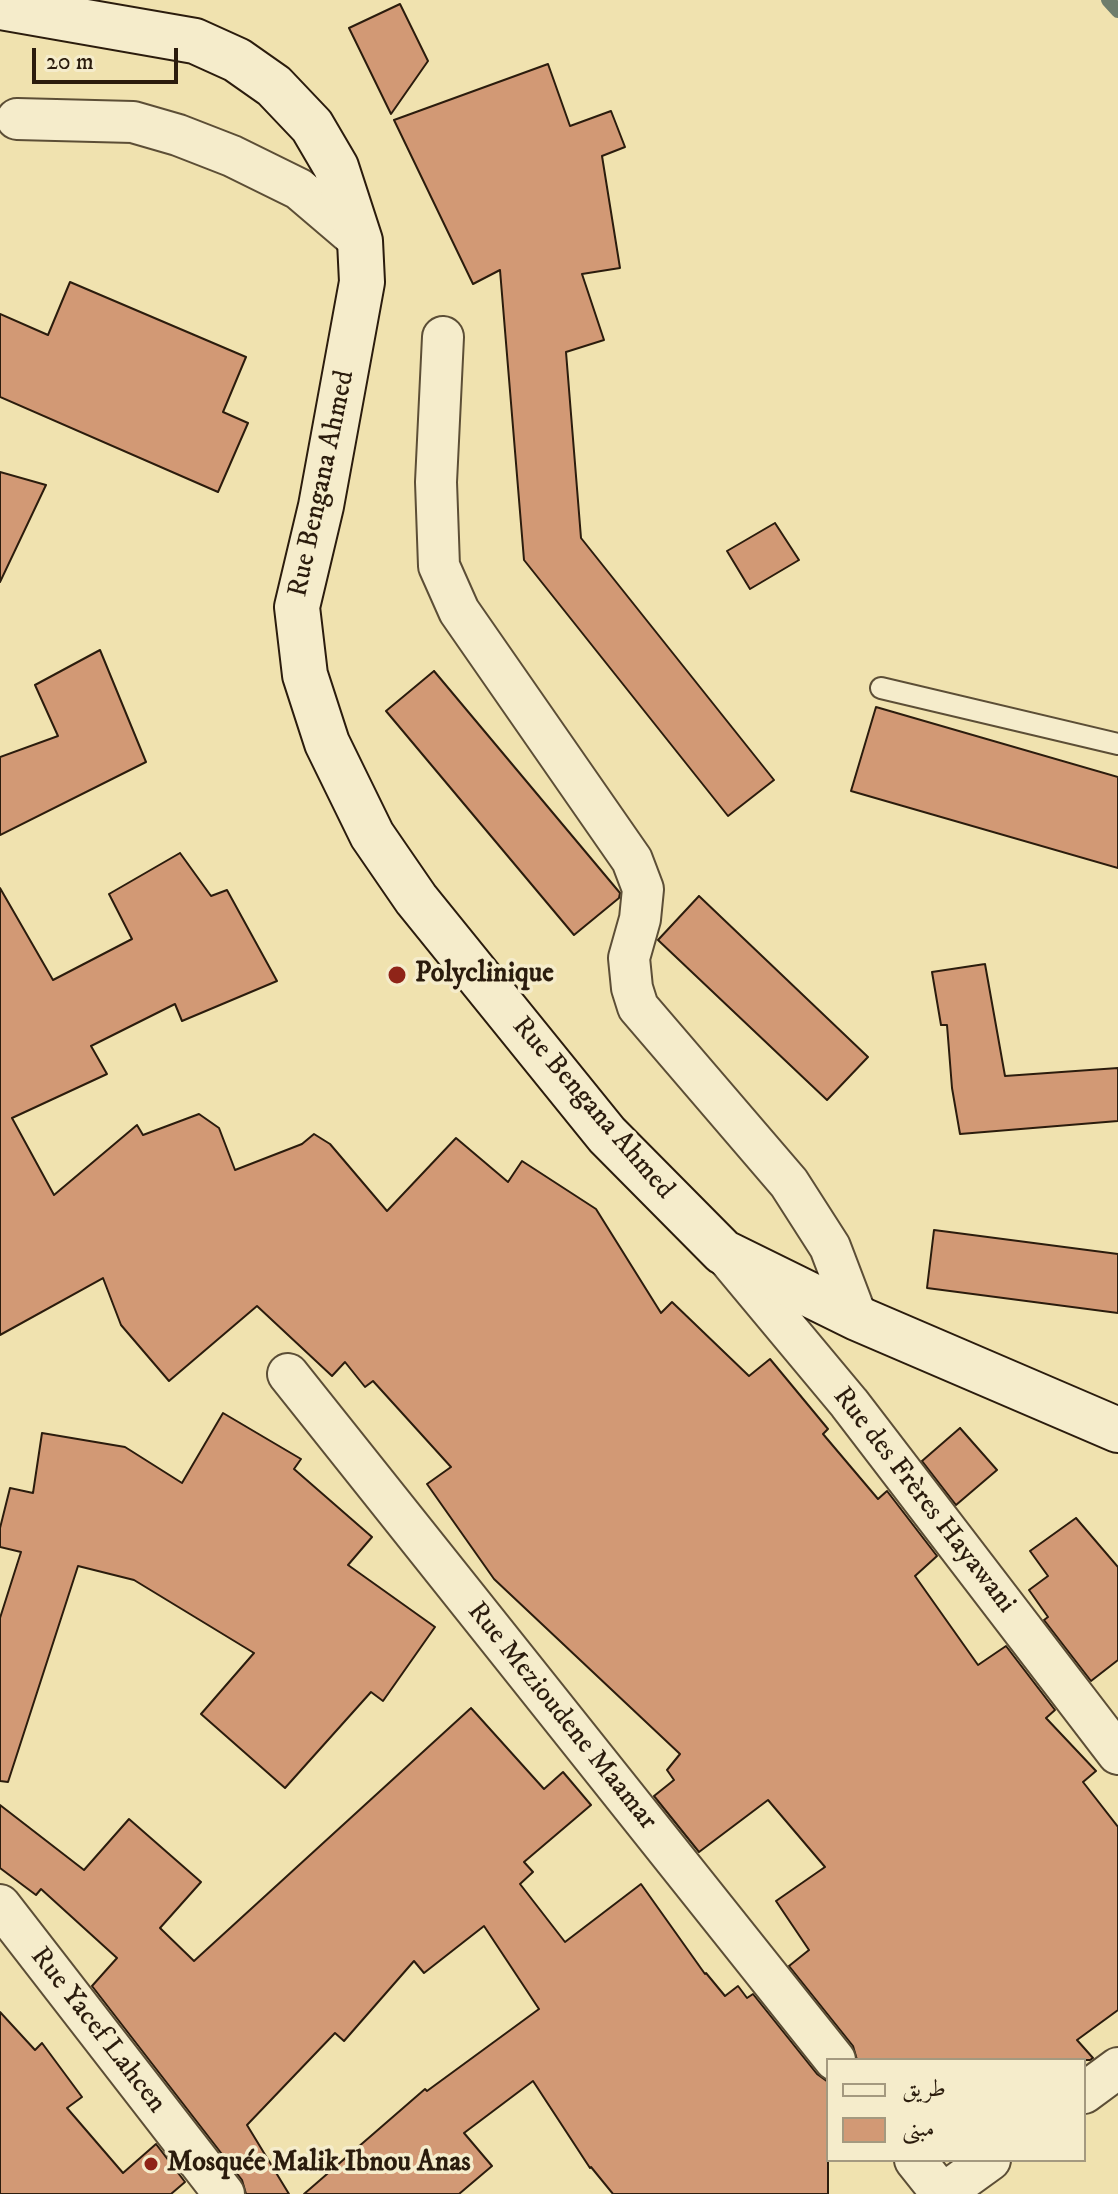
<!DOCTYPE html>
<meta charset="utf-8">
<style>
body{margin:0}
#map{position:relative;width:1118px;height:2194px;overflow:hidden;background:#f0e2af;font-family:"IM FELL DW Pica",Amiri,serif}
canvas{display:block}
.legend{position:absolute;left:826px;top:2058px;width:260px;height:104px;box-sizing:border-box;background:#f5eccb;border:2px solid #a4997f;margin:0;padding:10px 14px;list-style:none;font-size:24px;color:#2b1c0d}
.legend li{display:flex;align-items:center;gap:16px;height:40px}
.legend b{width:40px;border:2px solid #a4997f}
.scale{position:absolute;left:32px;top:48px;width:146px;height:36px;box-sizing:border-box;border:4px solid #2b1c0d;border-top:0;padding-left:10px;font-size:24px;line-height:28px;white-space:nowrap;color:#2b1c0d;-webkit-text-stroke:6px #f5eccb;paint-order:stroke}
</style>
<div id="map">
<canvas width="1118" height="2194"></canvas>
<ul class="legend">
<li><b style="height:10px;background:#f5eccb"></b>طريق</li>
<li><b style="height:22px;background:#d29975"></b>مبنى</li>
</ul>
<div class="scale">20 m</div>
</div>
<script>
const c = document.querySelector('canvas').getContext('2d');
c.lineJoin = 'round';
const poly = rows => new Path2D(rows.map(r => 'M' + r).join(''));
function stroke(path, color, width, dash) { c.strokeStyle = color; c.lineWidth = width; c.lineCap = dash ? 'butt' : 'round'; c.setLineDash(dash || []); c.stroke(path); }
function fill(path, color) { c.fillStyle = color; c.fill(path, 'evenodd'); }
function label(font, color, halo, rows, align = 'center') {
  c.font = font + ' "IM FELL DW Pica",serif'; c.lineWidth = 7; c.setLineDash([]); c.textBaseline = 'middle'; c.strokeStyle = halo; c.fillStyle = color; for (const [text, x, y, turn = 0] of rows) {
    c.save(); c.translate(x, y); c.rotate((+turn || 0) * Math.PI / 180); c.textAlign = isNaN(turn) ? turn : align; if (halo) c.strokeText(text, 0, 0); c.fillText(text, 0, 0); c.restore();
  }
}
stroke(poly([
 [1108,0,1118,11]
]), '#6e7d6c', 14);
const building = poly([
 [400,4,428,61,391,114,349,28,400,4],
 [548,64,570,126,611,111,625,147,602,156,620,268,582,274,604,340,566,352,581,538,774,780,728,816,524,560,500,270,473,284,394,120,548,64],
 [70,282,246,357,223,412,248,423,218,492,0,397,0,314,48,335,70,282],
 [0,472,46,485,0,582,0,472],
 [775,523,799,560,750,589,727,551,775,523],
 [100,650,146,762,0,835,0,757,58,736,35,685,100,650],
 [434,671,620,893,619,898,574,935,386,711,434,671],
 [876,707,1118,777,1118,868,851,791,876,707],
 [180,853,211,896,227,890,277,981,182,1021,175,1004,91,1046,107,1074,12,1118,54,1195,137,1125,143,1135,199,1114,219,1128,235,1170,302,1144,314,1134,330,1144,387,1211,456,1138,508,1182,522,1161,596,1209,661,1313,672,1302,749,1376,770,1359,828,1429,823,1434,878,1499,887,1491,937,1556,915,1576,978,1665,1006,1646,1055,1710,1046,1718,1096,1771,1083,1782,1118,1827,1118,2010,1077,2040,1093,2058,1090,2060,857,2060,853,2046,789,1966,809,1950,776,1901,825,1867,768,1800,699,1852,654,1796,674,1780,667,1770,680,1754,494,1579,427,1484,451,1467,373,1381,365,1387,345,1362,332,1376,257,1306,169,1381,121,1325,103,1278,0,1335,0,888,53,980,132,939,109,894,180,853],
 [699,896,868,1057,827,1100,658,940,699,896],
 [985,964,1005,1076,1118,1068,1118,1121,960,1134,952,1088,947,1025,941,1025,932,972,985,964],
 [934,1230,1118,1254,1118,1313,927,1288,934,1230],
 [223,1413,301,1459,294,1469,372,1537,348,1565,435,1627,383,1701,371,1692,285,1788,201,1714,254,1653,134,1580,78,1566,8,1782,0,1781,0,1618,21,1552,0,1547,0,1528,10,1488,33,1493,42,1433,125,1447,182,1483,223,1413],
 [960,1428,997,1470,956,1505,922,1461,960,1428],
 [1076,1518,1118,1567,1118,1660,1091,1681,1044,1620,1048,1617,1029,1590,1048,1576,1030,1551,1076,1518],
 [471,1708,544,1789,563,1772,591,1805,524,1862,533,1872,520,1884,565,1942,641,1884,705,1974,706,1973,725,1996,738,1986,747,1998,753,1994,817,2074,828,2082,828,2194,613,2194,591,2167,590,2168,533,2081,464,2133,492,2166,459,2194,304,2194,425,2089,427,2091,539,2009,484,1926,424,1973,414,1961,344,2041,335,2033,247,2125,289,2194,246,2194,242,2180,92,1986,117,1958,41,1889,36,1895,0,1868,0,1805,84,1870,129,1819,201,1882,160,1928,194,1961,471,1708],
 [0,2012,35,2050,42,2043,82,2097,67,2108,123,2173,156,2144,185,2182,171,2194,0,2194,0,2012]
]);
fill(building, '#d29975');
stroke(building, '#2b1c0d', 2);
const lane = poly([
 [881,688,1118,744]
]);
const street = poly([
 [17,119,133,122,178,135,232,156,299,189,360,241],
 [443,337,436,482,439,566,459,611,632,860,643,889,640,919,629,958,632,988,638,1007,789,1183,830,1247,857,1318],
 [723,1252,849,1403,1118,1754],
 [288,1374,835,2060],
 [0,1905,224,2194],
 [1084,2093,1118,2068],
 [915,2160,942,2194],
 [943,2194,990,2160]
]);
const secondary = poly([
 [0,7,195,41,237,60,274,86,312,126,336,167,360,241,362,282,321,506,297,607,305,675,327,743,372,835,416,899,607,1135,723,1252,857,1318,1118,1430]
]);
stroke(lane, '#5c4e36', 24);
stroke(street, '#5c4e36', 44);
stroke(secondary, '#2b1c0d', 48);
stroke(lane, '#f5eccb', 20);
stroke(street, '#f5eccb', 40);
stroke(secondary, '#f5eccb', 44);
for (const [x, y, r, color] of [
 [397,975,10,"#8f2418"],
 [151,2164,8,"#8f2418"]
]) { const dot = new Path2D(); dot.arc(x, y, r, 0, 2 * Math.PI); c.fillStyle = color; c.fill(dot); stroke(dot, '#f5eccb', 3); }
label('28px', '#2b1c0d', '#f5eccb', [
 ["Rue Bengana Ahmed",323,484,-78],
 ["Rue Bengana Ahmed",592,1109,49],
 ["Rue des Frères Hayawani",923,1501,52],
 ["Rue Mezioudene Maamar",561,1717,51],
 ["Rue Yacef Lahcen",97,2031,52]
]);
label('bold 28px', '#2b1c0d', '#f5eccb', [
 ["Polyclinique",415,975],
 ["Mosquée Malik Ibnou Anas",167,2164]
], 'left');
</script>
